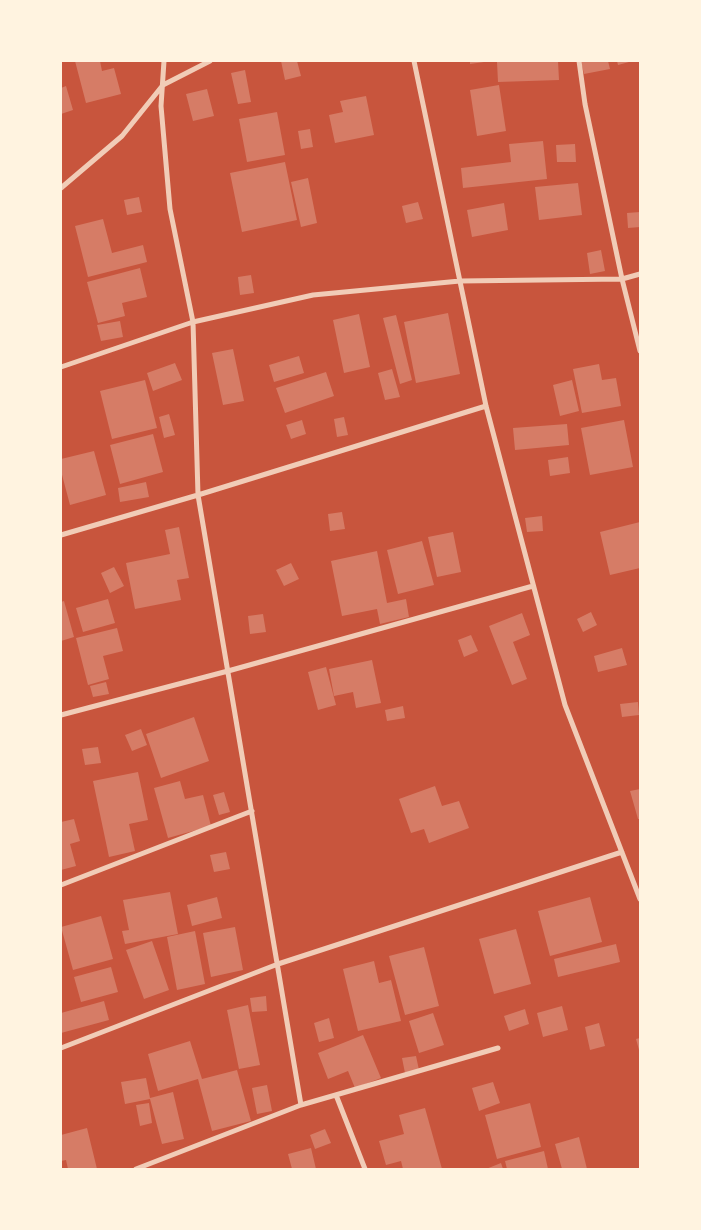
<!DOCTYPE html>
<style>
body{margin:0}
#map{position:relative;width:701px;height:1230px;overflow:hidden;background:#c8553d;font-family:Lato,sans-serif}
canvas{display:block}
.frame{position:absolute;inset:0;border:62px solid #fff3e0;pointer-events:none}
</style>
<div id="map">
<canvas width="701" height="1230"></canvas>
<div class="frame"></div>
</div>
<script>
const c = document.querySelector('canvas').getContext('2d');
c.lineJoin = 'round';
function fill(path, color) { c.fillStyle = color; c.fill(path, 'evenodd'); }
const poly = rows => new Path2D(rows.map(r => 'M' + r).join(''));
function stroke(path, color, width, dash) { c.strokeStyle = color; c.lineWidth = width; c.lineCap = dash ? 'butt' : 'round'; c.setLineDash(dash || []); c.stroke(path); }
fill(poly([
 [75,61,100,61,102,71,114,68,121,94,86,103],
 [281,61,297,61,301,76,285,80],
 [470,61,484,61,484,62,470,64],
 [558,61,559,80,498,82,497,62],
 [581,61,608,61,610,69,584,74],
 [617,61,629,61,629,62,618,65],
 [245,70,251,102,238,104,231,73],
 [499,85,506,131,477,136,470,90],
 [66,86,73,110,61,114,61,88],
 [207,89,214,116,193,121,186,94],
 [366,96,374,135,335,143,329,115,343,112,340,101],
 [277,112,285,155,247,162,239,119],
 [310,129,313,147,301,149,298,131],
 [543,141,547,179,463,188,461,168,511,162,509,144],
 [575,144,576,162,557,162,556,145],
 [285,162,297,220,242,232,230,173],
 [308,178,317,223,301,227,291,182],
 [578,183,582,215,539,220,535,187],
 [139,197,142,212,127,215,124,200],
 [418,202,423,219,406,223,402,206],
 [504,203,508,230,472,237,467,210],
 [640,212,640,227,628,228,627,213],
 [103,219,112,253,143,245,147,262,88,277,75,226],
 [601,250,605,271,590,274,587,253],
 [140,268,147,297,122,303,125,316,98,323,87,282],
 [251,275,254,293,240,295,238,277],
 [448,313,460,374,416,383,404,322],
 [359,314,370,367,344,373,333,320],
 [396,315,412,380,400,384,383,318],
 [120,321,123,337,101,341,97,325],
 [233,349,244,401,223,405,212,353],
 [299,356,304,373,274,382,269,365],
 [175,363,182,380,153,391,147,373],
 [599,364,602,380,616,378,621,406,582,413,573,369],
 [392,369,400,397,385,400,378,373],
 [326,372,334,396,285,413,276,388],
 [145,380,157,428,112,439,100,391],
 [572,380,579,411,560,416,553,385],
 [169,414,175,435,164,438,159,417],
 [344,417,348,435,337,437,334,419],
 [302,420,306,434,291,439,286,425],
 [624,420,633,467,590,475,581,428],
 [567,424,569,445,515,450,513,428],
 [153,434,163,472,120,484,110,445],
 [94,451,106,495,70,505,61,471,61,459],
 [568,457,570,473,550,476,548,460],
 [146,482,149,497,120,502,118,488],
 [342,512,345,529,330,531,328,514],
 [542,516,543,531,527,532,525,518],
 [640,522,640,568,610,575,600,532],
 [179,527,189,578,177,580,181,600,135,609,126,563,170,554,165,530],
 [453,532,461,572,437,577,428,537],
 [422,541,434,585,398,594,387,550],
 [377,551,387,603,406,599,409,617,380,624,377,609,342,616,331,561],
 [291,563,299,579,284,586,276,570],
 [114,567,124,586,110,593,101,573],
 [108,599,115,623,83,632,76,608],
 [64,601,74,637,61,641,61,602],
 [591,612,597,625,583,632,577,619],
 [522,613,530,635,513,642,527,679,512,685,489,626],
 [263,614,266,632,250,634,248,616],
 [117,628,123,651,103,656,109,679,88,685,76,638],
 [471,635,478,651,464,657,458,640],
 [622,648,627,665,598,672,594,656],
 [372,660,381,703,356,708,353,692,334,696,329,669],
 [326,667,336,705,318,710,308,672],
 [106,682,109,694,93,697,90,686],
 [638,702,639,715,622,717,620,704],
 [403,706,405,718,387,721,385,710],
 [194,717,209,761,161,778,146,734],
 [141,729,147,745,132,751,125,735],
 [98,747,101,763,85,765,82,749],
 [138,772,148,820,129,824,135,851,109,857,93,781],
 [180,781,185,799,203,795,211,826,168,838,154,788],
 [435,786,442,806,459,801,469,828,429,843,424,829,411,833,399,799],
 [640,789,640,819,638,819,630,791],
 [224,792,230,812,219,815,213,795],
 [74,819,80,841,70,844,76,866,61,870,61,822],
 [226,852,230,869,214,872,210,855],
 [170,892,178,934,125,944,122,931,129,930,123,900],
 [217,897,222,918,192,926,187,905],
 [590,897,602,942,550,956,538,911],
 [101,916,113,959,73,970,61,927],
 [235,927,243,970,211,977,203,933],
 [516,929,531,984,494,994,479,939],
 [195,931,205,984,177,990,167,937],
 [152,941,169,990,144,999,126,950],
 [616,944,620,962,558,977,554,959],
 [424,947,439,1006,405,1015,389,956],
 [374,961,379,983,391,980,401,1021,358,1031,343,969],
 [111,967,118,992,81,1002,74,977],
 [266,996,267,1011,252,1012,250,998],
 [104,1001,109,1020,61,1033,61,1013],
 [248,1005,260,1065,239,1069,227,1010],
 [562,1006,568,1030,543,1037,537,1013],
 [525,1009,529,1024,509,1031,504,1016],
 [433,1013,444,1045,419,1053,409,1021],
 [329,1018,334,1038,319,1042,314,1023],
 [599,1023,605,1046,590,1050,585,1027],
 [363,1035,381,1078,355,1088,348,1071,328,1079,318,1053],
 [640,1038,640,1050,639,1050,636,1039],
 [190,1041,202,1079,237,1070,251,1121,212,1131,198,1079,158,1091,148,1054],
 [416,1056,419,1070,405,1073,402,1058],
 [146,1078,150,1098,173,1092,184,1139,162,1144,150,1099,125,1104,121,1082],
 [493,1082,500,1103,479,1111,472,1088],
 [267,1085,272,1111,257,1114,252,1088],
 [149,1103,152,1123,140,1126,136,1105],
 [530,1103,541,1147,497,1159,485,1115],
 [425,1108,442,1169,403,1169,401,1161,386,1165,379,1141,404,1134,399,1115],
 [87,1128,97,1169,68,1169,66,1160,61,1161,61,1135],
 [325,1129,331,1143,315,1149,310,1135],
 [579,1137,587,1169,562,1169,555,1144],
 [311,1148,316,1169,292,1169,288,1154],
 [544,1151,548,1169,507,1169,505,1161],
 [501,1163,503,1169,486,1169]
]), '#d67c66');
stroke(poly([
 [164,61,161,106,170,209,193,322,198,495,301,1105],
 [414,61,486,406,565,705,640,899],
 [579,61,585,104,622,279,640,351],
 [61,188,122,136,163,85,210,61],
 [61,367,193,322,313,295,460,281,622,279,640,274],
 [61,535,198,495,486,406],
 [61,715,228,671,533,586],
 [61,885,252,811],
 [61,1048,278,964,622,852],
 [336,1095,365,1169],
 [136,1169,301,1105,498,1048]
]), '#f1ccb7', 5);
</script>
